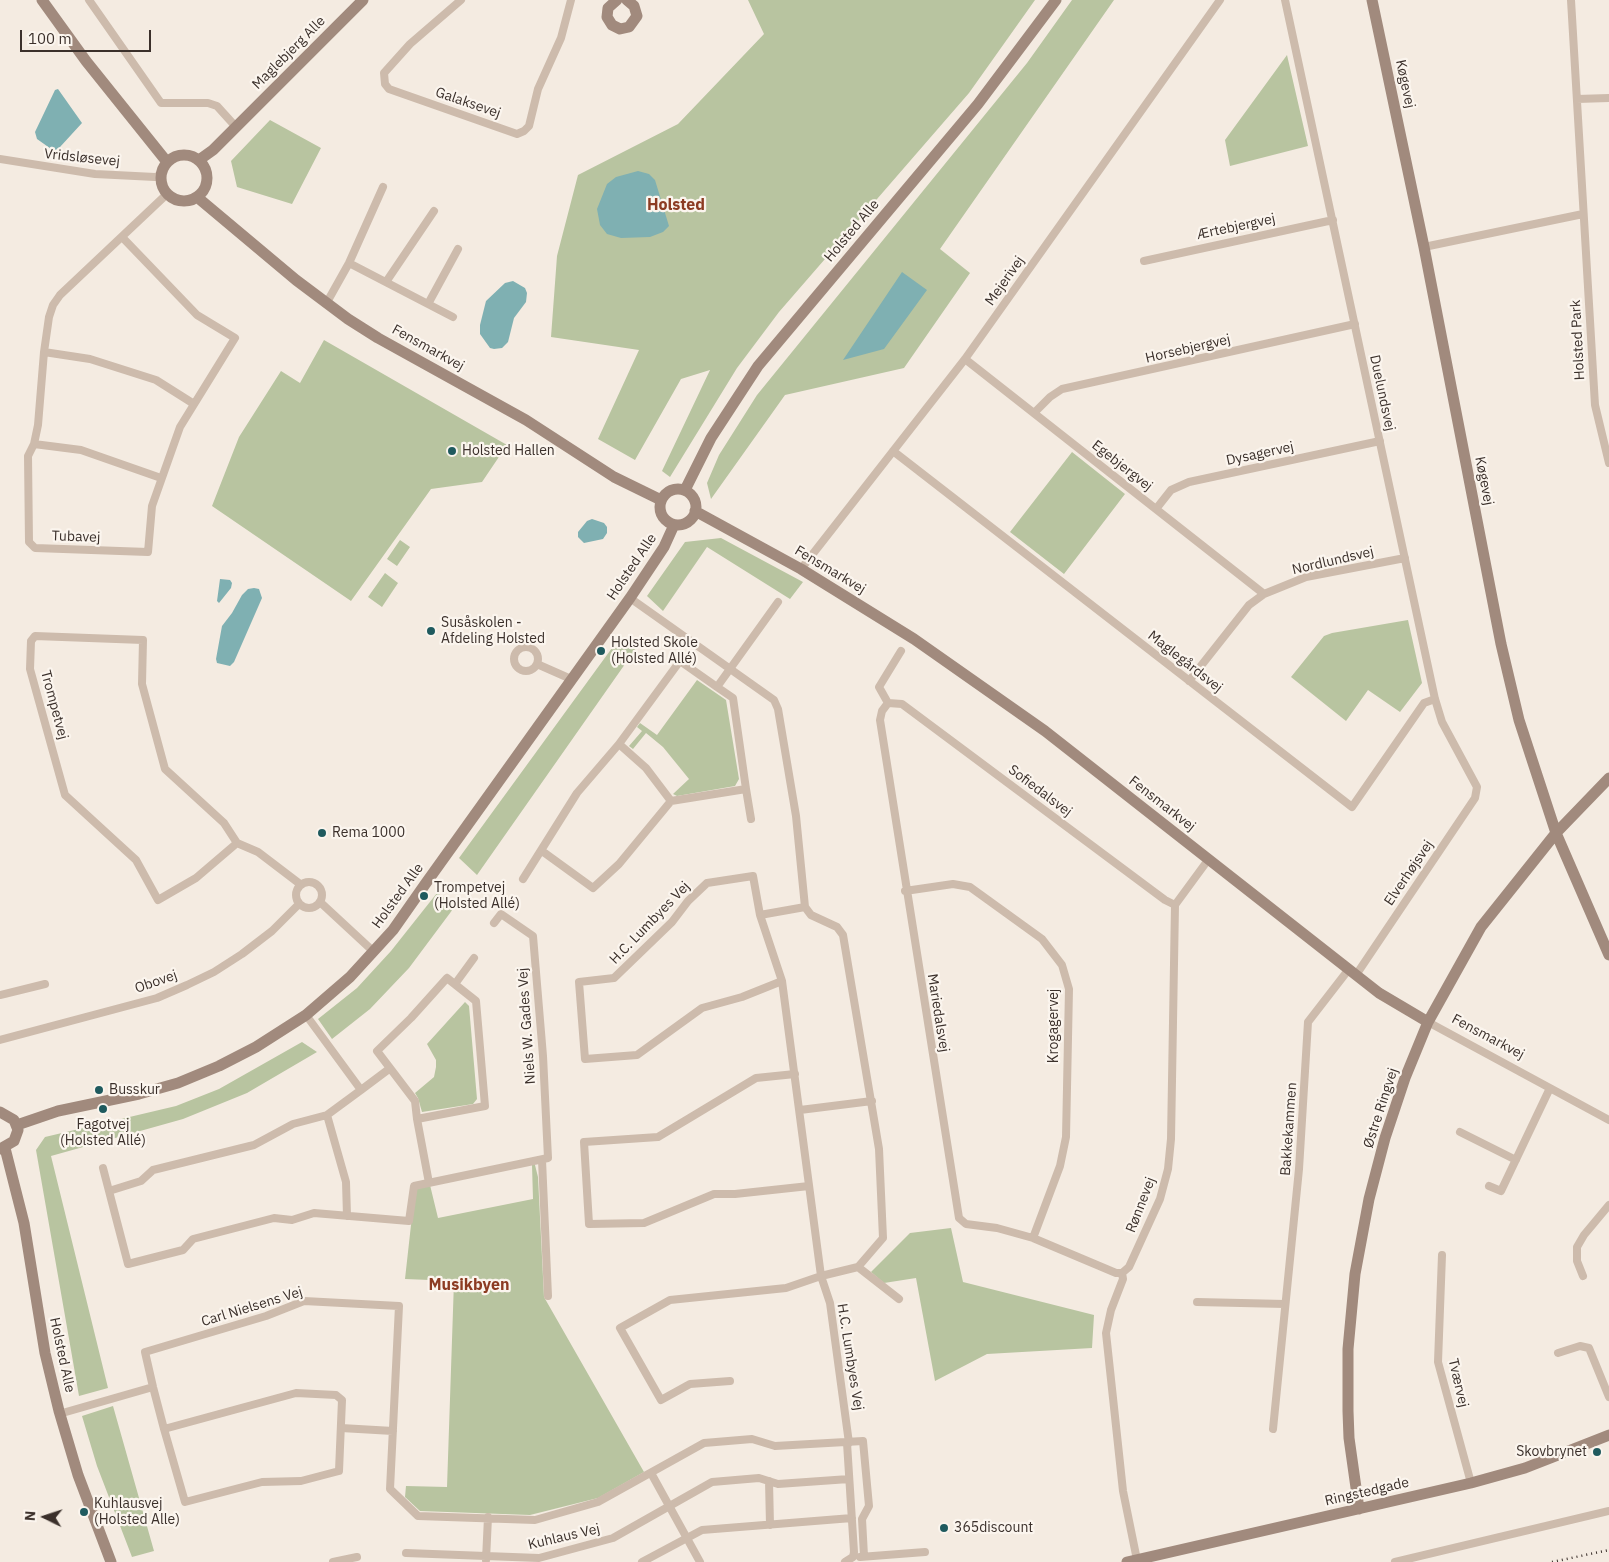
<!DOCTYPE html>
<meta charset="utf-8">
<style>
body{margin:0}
#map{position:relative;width:1609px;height:1562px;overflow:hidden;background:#f4ebe1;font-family:"IBM Plex Sans",sans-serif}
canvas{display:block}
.north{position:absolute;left:20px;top:1492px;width:50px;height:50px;-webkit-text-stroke:4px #fbf5ee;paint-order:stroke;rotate:274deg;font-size:14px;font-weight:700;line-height:20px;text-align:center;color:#3b302b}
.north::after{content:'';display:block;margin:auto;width:18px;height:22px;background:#3b302b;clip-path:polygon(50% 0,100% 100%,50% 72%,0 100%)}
.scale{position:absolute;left:20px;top:30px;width:131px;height:22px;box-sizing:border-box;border:2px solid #3b302b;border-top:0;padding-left:6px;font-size:15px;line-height:18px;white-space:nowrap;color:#3b302b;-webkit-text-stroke:4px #fbf5ee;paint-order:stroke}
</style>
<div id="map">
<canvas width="1609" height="1562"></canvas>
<div class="north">N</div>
<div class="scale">100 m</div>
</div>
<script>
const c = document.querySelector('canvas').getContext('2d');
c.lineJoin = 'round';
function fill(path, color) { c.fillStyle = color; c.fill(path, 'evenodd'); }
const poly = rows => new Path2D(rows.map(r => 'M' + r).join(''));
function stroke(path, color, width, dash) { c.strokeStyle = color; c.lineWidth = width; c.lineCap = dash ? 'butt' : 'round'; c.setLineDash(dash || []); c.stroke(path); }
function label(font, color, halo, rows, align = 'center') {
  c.font = font + ' "IBM Plex Sans",sans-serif'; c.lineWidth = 4.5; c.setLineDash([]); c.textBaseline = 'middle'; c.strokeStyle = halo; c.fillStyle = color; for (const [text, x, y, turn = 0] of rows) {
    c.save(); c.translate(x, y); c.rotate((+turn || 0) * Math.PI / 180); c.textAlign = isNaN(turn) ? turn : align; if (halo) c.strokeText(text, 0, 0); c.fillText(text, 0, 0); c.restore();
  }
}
fill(poly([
 [748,0,1035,0,969,93,779,312,737,368,670,477,662,471,710,370,681,379,635,460,598,439,639,350,551,337,557,256,578,175,678,124,764,34],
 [1072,0,1114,0,940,249,970,273,904,368,785,395,711,499,707,483,719,455,757,395,1027,63],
 [1287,55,1308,146,1230,166,1225,140],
 [270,120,321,148,292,204,237,187,231,161],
 [324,340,507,445,482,482,431,489,351,601,212,506,239,437,281,371,300,383],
 [1072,452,1125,494,1064,574,1010,532],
 [721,538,803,582,790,599,707,547,663,611,647,596,685,542],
 [400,540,410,547,397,566,387,559],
 [385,573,398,583,382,607,368,597],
 [1408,620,1422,683,1400,712,1368,690,1346,721,1291,677,1324,636,1332,633],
 [637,647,477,875,459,858,612,648],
 [697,680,726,700,739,779,735,786,677,796,673,794,689,779,663,747,646,733,633,749,629,746,642,731,637,727,640,723,657,735],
 [437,893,456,905,409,968,370,1009,332,1039,318,1019,357,988,391,951],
 [465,1002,469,1006,477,1099,473,1104,422,1112,418,1098,415,1093,434,1077,436,1067,436,1060,427,1044],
 [302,1042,317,1052,247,1093,183,1119,51,1156,108,1388,79,1396,36,1150,45,1137,176,1106,219,1089],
 [532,1165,535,1165,538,1177,544,1297,644,1472,598,1498,530,1515,420,1511,405,1497,406,1486,447,1487,454,1281,405,1279,415,1189,430,1185,438,1218,533,1199],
 [951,1228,963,1282,1094,1315,1092,1348,987,1354,935,1381,916,1278,884,1283,871,1272,910,1233],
 [113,1406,154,1551,132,1557,97,1466,82,1416]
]), '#b8c4a0');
fill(poly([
 [58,89,82,123,60,147,54,151,37,139,35,132,55,90],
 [638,171,649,174,655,180,669,226,663,232,650,237,621,238,607,234,600,225,597,209,607,184,616,177],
 [902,272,927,290,884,349,843,360],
 [513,281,525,288,527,293,526,302,514,318,508,342,502,348,494,349,490,348,480,334,480,325,486,301,505,283],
 [592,519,604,523,607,527,607,533,603,539,584,543,578,537,578,532,587,521],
 [220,579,230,580,232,583,231,588,219,603,217,601],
 [254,588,259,589,262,598,234,662,230,666,217,663,216,659,222,626,232,613,242,595,248,589]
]), '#7fb0b2');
stroke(poly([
 [89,0,161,103,208,103,217,106,236,127],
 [461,0,410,44,384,73,385,84,389,89,517,134,524,131,529,126,538,89,561,38,571,0],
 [1285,0,1435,699,1442,722,1477,787,1475,798,1356,975],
 [1571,0,1595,405,1609,463],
 [1577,99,1609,98],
 [0,159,95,174,155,177,161,175],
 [122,237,197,315,235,338,180,427,152,506,148,552,35,548,29,542,28,456,34,444,38,425,44,352,49,317,53,305,60,295,167,194],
 [1424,247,1583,214],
 [1144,261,1333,220],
 [349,263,453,317],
 [386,282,434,211],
 [326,304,349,263,383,187],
 [428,304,458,249],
 [44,352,90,359,156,380,194,404],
 [965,359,1264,594],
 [1034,413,1050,397,1062,389,1355,324],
 [34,444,81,450,161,478],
 [893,451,1352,807,1424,703,1435,699],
 [1156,509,1171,490,1189,482,1380,441],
 [801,569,965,359,1220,0],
 [630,598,774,700,778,709,796,816,805,907,811,915,837,927,843,935,879,1149,883,1238,858,1267,821,1276,786,1288,670,1300,620,1328,661,1400,690,1384,730,1381],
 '514 659a12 12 0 1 1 24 0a12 12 0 1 1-24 0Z',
 [901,651,879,687,888,703,882,711,880,720,959,1218,966,1224,997,1228,1033,1238,1116,1273,1122,1273],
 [537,664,571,679],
 [1189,681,1249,605,1264,594,1306,577,1405,558],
 [888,703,902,704,1165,900,1175,905],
 [746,789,751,819],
 [671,801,646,768,619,744,680,661,717,687,778,602],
 [237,843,196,878,158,900,136,860,65,795,30,669,31,641,35,636,143,640,142,684,165,769,224,823,237,843,258,852,300,884],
 [542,851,593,888,619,864,671,801,746,789,733,698,717,687],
 [523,879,577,793,619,744],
 '296 895a13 13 0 1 1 26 0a13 13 0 1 1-26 0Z',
 [905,891,953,884,970,887,1042,939,1062,965,1069,989,1066,1137,1060,1166,1033,1238],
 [320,902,374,952],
 [760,915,782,981,821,1276,830,1303,849,1443],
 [447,978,476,1001,485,1106,417,1119,415,1101,377,1051,411,1018,447,978],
 [782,981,742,997,702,1008,637,1055,585,1059,579,982,614,978,672,922,688,901,707,883,753,876,760,915,805,907],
 [455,984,474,958],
 [0,995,45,984],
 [306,1015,361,1090,389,1069],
 [1428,1022,1609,1120],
 [0,1040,157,998,187,985,214,972,242,954,272,931,299,904],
 [795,1074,756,1078,658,1137,584,1142,589,1224,644,1223,714,1194,735,1194,809,1186],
 [800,1110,872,1101],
 [327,1115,346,1182,347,1216],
 [417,1119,429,1183],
 [1460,1132,1516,1160],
 [542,1160,548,1296],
 [103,1168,128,1264,183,1250,193,1239,274,1218,292,1220,314,1213,409,1221,414,1186,548,1158,543,1056,533,936,501,914,494,923],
 [1489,1186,1501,1191,1550,1088],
 [109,1191,141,1181,153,1170,254,1145,293,1124,327,1115,361,1090],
 [1442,1255,1438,1362,1471,1483],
 [858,1267,899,1299],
 [1583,1276,1577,1261,1577,1247,1584,1235,1609,1205],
 [1197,1302,1285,1304],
 [1558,1353,1580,1346,1589,1348,1609,1397],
 [59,1414,153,1387],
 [341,1428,393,1431],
 [164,1429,296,1393,336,1395,342,1400,339,1471,301,1481,262,1482,185,1502,164,1429,153,1387,145,1352,266,1316,304,1301,399,1306,390,1489,418,1516,535,1520,598,1502,704,1443,752,1439,775,1446,863,1441,869,1506,862,1519,864,1556],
 [1273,1429,1299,1169,1308,1022,1349,969],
 [651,1473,700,1562],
 [769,1481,770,1525],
 [406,1553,539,1558,613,1538,712,1482,759,1478,778,1484,849,1479],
 [860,1557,925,1552],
 [486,1560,488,1517],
 [1137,1560,1123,1491,1106,1333,1111,1310,1123,1279,1122,1273,1129,1267,1160,1199,1168,1169,1171,1139,1175,905,1208,860],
 [333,1562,357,1557],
 [642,1562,702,1530,852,1518],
 [845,1562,853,1557,854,1552,847,1443],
 [1395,1562,1609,1511]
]), '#cdbbac', 8);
stroke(poly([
 [42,0,86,61,167,162],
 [617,0,608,8,607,17,612,25,620,29,629,27,637,16,634,6,627,0],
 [1372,0,1424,247,1501,644,1519,720,1556,833,1609,955],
 '161 178a23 23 0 1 1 46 0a23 23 0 1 1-46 0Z',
 [199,160,213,150,363,0],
 [197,197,296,280,348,319,378,338,526,420,614,477,661,500],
 '660 507a18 18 0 1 1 36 0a18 18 0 1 1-36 0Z',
 [685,490,711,438,758,366,978,104,1056,0],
 [695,511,801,569,914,639,1045,731,1379,993,1428,1022],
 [0,1112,14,1120,18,1130,14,1141,0,1149],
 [17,1125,58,1111,139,1094,178,1083,219,1066,256,1047,306,1015,350,977,393,930,426,883,630,598,664,547,674,525],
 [5,1148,24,1223,45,1353,59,1411,78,1475,111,1562],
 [1359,1509,1349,1438,1348,1411,1348,1349,1355,1274,1369,1199,1385,1138,1405,1078,1428,1022,1481,927,1556,833,1609,778],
 [1127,1562,1471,1483,1525,1468,1609,1435]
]), '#a18a7d', 11);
stroke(poly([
 [1552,1562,1609,1550]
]), '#3b302b', 2.5, [1, 4]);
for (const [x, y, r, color] of [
 [452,451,5,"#1f5a5e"],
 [431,631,5,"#1f5a5e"],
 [601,651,5,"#1f5a5e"],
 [322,833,5,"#1f5a5e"],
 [424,896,5,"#1f5a5e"],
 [99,1090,5,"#1f5a5e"],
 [103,1109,5,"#1f5a5e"],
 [1597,1452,5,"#1f5a5e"],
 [84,1512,5,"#1f5a5e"],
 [944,1528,5,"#1f5a5e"]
]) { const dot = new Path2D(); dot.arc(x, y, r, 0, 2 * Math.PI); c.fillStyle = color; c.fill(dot); stroke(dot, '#fbf5ee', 2); }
label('14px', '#3b302b', '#fbf5ee', [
 ["Maglebjerg Alle",289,53,-45],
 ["Køgevej",1405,84,78],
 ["Galaksevej",468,103,19],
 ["Vridsløsevej",82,158,6],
 ["Ærtebjergvej",1236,227,-12],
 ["Holsted Alle",852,231,-50],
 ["Mejerivej",1005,281,-55],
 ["Holsted Park",1578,340,-93],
 ["Fensmarkvej",428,348,29],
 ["Horsebjergvej",1188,349,-13],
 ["Duelundsvej",1382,393,78],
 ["Dysagervej",1260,454,-12],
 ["Egebjergvej",1122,466,38],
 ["Køgevej",1484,481,79],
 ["Tubavej",76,537,2],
 ["Nordlundsvej",1333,561,-13],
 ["Holsted Alle",632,567,-56],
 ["Fensmarkvej",830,570,31],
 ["Maglegårdsvej",1185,662,38],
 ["Trompetvej",54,705,75],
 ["Sofiedalsvej",1040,791,37],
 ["Fensmarkvej",1162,804,38],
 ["Elverhøjsvej",1409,873,-56],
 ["Holsted Alle",398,896,-54],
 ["H.C. Lumbyes Vej",650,923,-46],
 ["Obovej",156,982,-19],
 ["Mariedalsvej",938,1013,81],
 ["Niels W. Gades Vej",527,1026,-94],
 ["Krogagervej",1054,1026,-90],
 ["Fensmarkvej",1488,1037,28],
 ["Østre Ringvej",1381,1108,-72],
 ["Bakkekammen",1289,1129,-86],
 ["Rønnevej",1141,1205,-69],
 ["Carl Nielsens Vej",252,1307,-17],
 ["Holsted Alle",62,1355,78],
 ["H.C. Lumbyes Vej",850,1357,81],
 ["Tværvej",1458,1383,77],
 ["Ringstedgade",1367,1492,-13],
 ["Kuhlaus Vej",564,1537,-13]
]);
label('14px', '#3b302b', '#fbf5ee', [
 ["Holsted Hallen",462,451],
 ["Susåskolen -",441,623],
 ["Afdeling Holsted",441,639],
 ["Holsted Skole",611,643],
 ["(Holsted Allé)",611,659],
 ["Rema 1000",332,833],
 ["Trompetvej",434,888],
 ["(Holsted Allé)",434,904],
 ["Busskur",109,1090],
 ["Fagotvej",103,1125,"center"],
 ["(Holsted Allé)",103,1141,"center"],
 ["Skovbrynet",1587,1452,"right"],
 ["Kuhlausvej",94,1504],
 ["(Holsted Alle)",94,1520],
 ["365discount",954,1528]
], 'left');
label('bold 16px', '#8c3b22', '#fbf5ee', [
 ["Holsted",676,205],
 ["Musikbyen",469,1285]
]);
</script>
